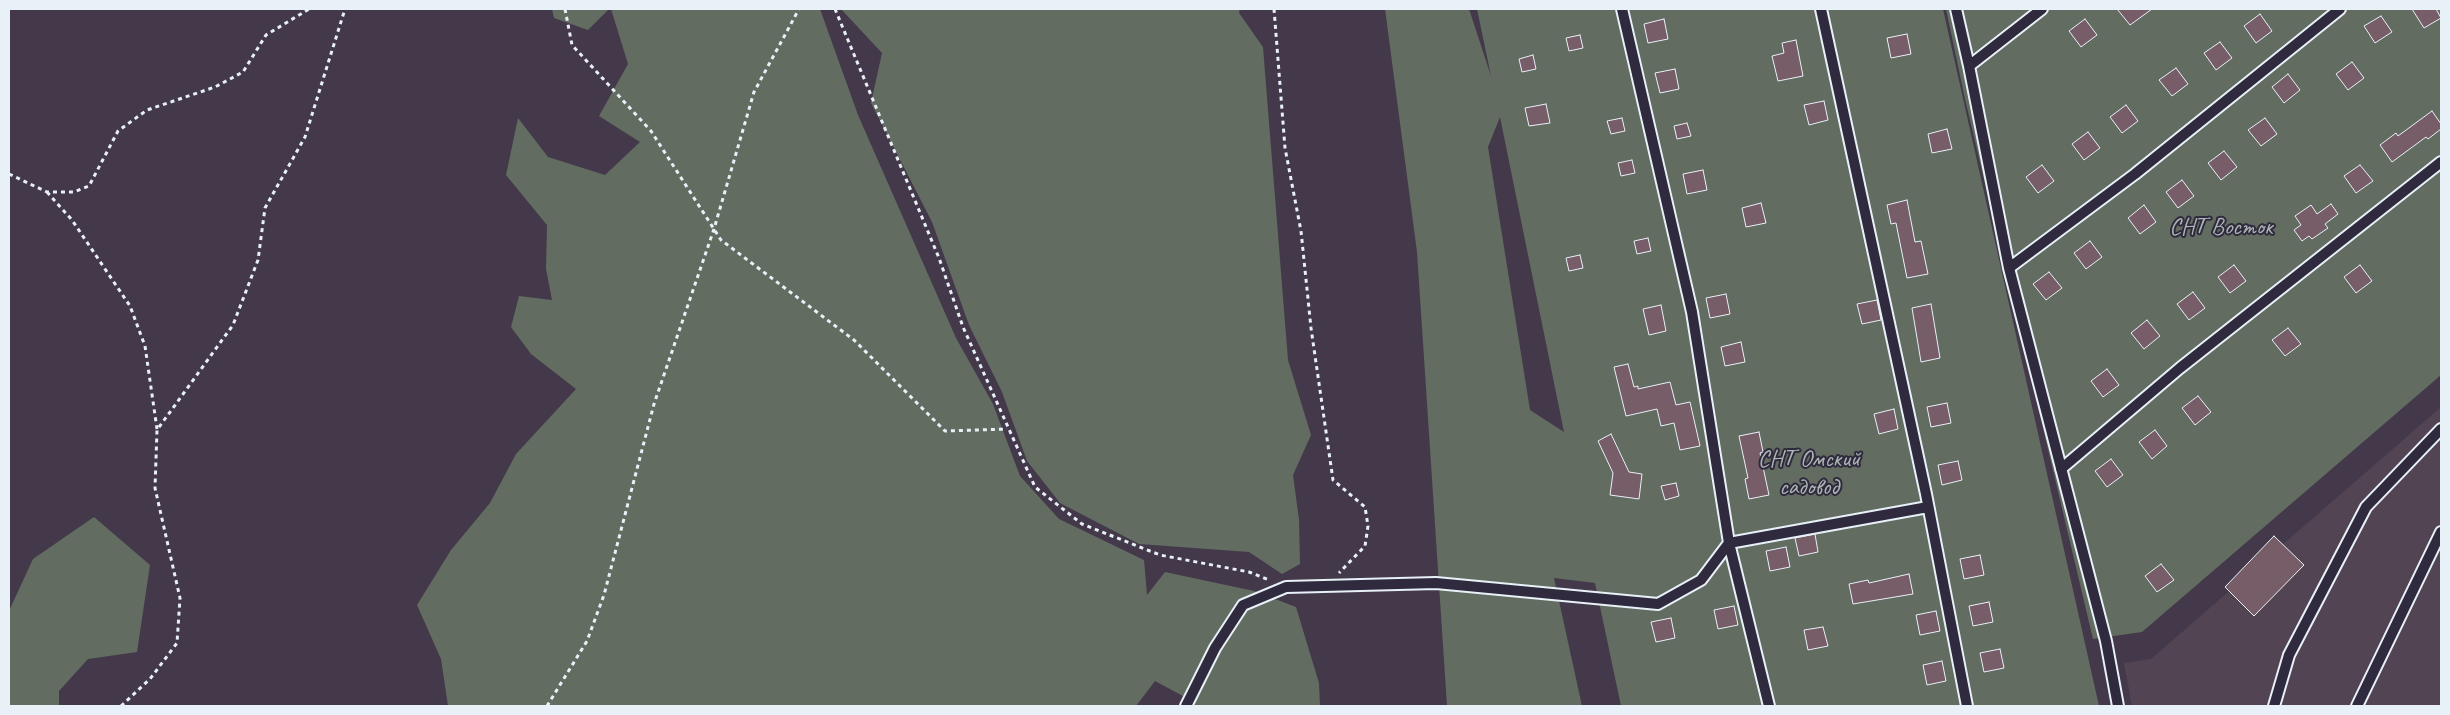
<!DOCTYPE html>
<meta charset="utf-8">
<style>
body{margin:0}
#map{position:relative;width:2450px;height:715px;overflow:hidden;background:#44394a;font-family:Caveat,sans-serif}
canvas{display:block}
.frame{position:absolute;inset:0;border:10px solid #e8f1f8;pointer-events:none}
</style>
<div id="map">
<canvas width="2450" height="715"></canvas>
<div class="frame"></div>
</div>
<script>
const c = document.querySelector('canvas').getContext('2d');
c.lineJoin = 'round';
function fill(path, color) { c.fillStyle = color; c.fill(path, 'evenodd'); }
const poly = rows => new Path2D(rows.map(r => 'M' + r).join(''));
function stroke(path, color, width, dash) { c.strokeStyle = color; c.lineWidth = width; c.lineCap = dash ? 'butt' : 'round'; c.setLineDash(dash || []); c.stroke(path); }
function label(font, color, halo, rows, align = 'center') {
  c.font = font + ' Caveat,sans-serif'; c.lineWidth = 4; c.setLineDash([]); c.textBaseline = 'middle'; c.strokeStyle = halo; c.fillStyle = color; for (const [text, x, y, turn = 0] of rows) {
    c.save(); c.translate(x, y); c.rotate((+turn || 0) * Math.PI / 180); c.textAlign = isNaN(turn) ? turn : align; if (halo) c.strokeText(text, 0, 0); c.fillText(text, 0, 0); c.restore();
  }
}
fill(poly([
 [2441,407,2441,706,2132,706,2124,663,2151,659]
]), '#534453');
fill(poly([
 [552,9,609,9,588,30,554,18],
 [611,9,820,9,858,115,956,338,993,404,1020,476,1059,519,1144,560,1147,595,1165,572,1254,591,1296,607,1319,683,1320,706,1195,706,1194,702,1155,681,1136,706,448,706,441,659,417,605,451,550,490,503,516,454,576,389,531,354,511,327,519,296,552,300,546,269,547,225,506,175,518,118,548,157,605,175,640,142,599,116,628,64],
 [841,9,1240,9,1239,13,1263,47,1288,360,1311,435,1293,475,1299,520,1300,564,1282,574,1249,552,1139,544,1060,503,1027,461,1002,392,969,325,932,222,871,103,882,53],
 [1385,9,1469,9,1491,76,1477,9,1943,9,2099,706,1621,706,1595,583,1554,578,1582,706,1447,706,1417,252],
 [1500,117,1564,432,1530,410,1488,147],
 [1946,9,2441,9,2441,375,2142,632,2093,639,1965,99],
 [94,517,150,565,137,652,88,659,59,691,59,706,9,706,9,611,33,559]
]), '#626c61');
const building = poly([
 [2117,9,2152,9,2130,25,2117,9],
 [2412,9,2436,9,2441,18,2424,28,2412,9],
 [2260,14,2272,31,2256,43,2244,26,2260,14],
 [2381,16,2392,32,2375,43,2364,26,2381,16],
 [1664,19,1668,39,1648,43,1644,24,1664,19],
 [2085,19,2097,35,2081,47,2069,31,2085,19],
 [1907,34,1911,54,1891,58,1887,38,1907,34],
 [1580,35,1583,48,1569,51,1566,38,1580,35],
 [1796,40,1803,76,1778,81,1772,56,1784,53,1782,43,1796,40],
 [2220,42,2232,58,2216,70,2204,53,2220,42],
 [1533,55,1536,69,1522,72,1519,59,1533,55],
 [2352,62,2364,78,2348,90,2336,74,2352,62],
 [2176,68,2188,84,2172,96,2159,80,2176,68],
 [1675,69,1679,89,1660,93,1655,73,1675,69],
 [2288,74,2300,90,2284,103,2272,87,2288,74],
 [1824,101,1828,120,1809,125,1804,105,1824,101],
 [1546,104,1550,123,1529,126,1525,108,1546,104],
 [2126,105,2138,121,2122,133,2110,117,2126,105],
 [2432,111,2441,124,2441,129,2428,139,2426,137,2392,162,2380,145,2396,133,2398,136,2432,111],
 [1622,118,1625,131,1611,134,1607,121,1622,118],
 [2265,118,2277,134,2261,146,2248,130,2265,118],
 [1687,123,1691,136,1677,139,1674,126,1687,123],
 [1947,129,1952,149,1932,153,1928,134,1947,129],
 [2088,132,2100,148,2084,160,2072,144,2088,132],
 [2224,151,2237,167,2221,180,2208,163,2224,151],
 [1632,160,1635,173,1621,176,1618,163,1632,160],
 [2042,165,2054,181,2038,193,2026,177,2042,165],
 [2360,165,2373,181,2356,193,2344,176,2360,165],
 [1703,170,1707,190,1687,194,1683,174,1703,170],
 [2182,180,2194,196,2178,208,2166,192,2182,180],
 [1907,200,1915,242,1921,241,1928,274,1907,278,1896,223,1891,224,1887,205,1907,200],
 [1761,203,1766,223,1746,227,1742,208,1761,203],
 [2331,204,2338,214,2325,224,2328,228,2312,239,2309,236,2302,241,2294,230,2301,225,2295,216,2311,205,2317,214,2331,204],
 [2144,205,2156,222,2140,234,2128,218,2144,205],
 [1648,238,1651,251,1637,254,1634,241,1648,238],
 [2090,241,2102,257,2086,269,2074,253,2090,241],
 [1580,255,1583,268,1569,271,1566,258,1580,255],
 [2234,265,2246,281,2230,293,2218,277,2234,265],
 [2360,265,2372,281,2356,293,2344,277,2360,265],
 [2049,272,2062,288,2046,300,2033,284,2049,272],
 [2193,292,2205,308,2189,320,2177,304,2193,292],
 [1726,294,1730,314,1710,318,1706,298,1726,294],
 [1877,300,1881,320,1862,324,1857,304,1877,300],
 [1931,304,1940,358,1921,362,1912,308,1931,304],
 [1661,305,1666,331,1649,335,1643,309,1661,305],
 [2147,320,2160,336,2144,349,2131,333,2147,320],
 [2288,328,2301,344,2285,356,2272,340,2288,328],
 [1741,342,1745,362,1725,366,1721,347,1741,342],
 [1628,364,1634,387,1638,386,1638,389,1670,382,1676,405,1690,402,1700,446,1680,450,1674,423,1661,426,1657,409,1626,416,1614,367,1628,364],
 [2107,369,2119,385,2103,397,2091,381,2107,369],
 [2198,396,2211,412,2195,425,2182,408,2198,396],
 [1947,403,1951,423,1931,427,1927,407,1947,403],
 [1894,409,1898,429,1879,434,1874,414,1894,409],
 [2155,430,2167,446,2152,459,2139,442,2155,430],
 [1759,432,1763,452,1760,453,1769,495,1749,499,1745,479,1748,478,1739,436,1759,432],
 [1611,434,1629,472,1642,474,1639,499,1610,495,1613,473,1598,441,1611,434],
 [2111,459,2123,475,2107,487,2095,471,2111,459],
 [1958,461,1962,480,1942,485,1938,465,1958,461],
 [1676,483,1679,496,1665,500,1661,486,1676,483],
 [1815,534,1818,552,1799,556,1795,538,1815,534],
 [2274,536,2304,565,2254,616,2225,587,2274,536],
 [1786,547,1790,567,1770,571,1766,551,1786,547],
 [1980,555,1984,575,1964,579,1960,559,1980,555],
 [2161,564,2174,580,2157,592,2145,576,2161,564],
 [1909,574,1913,594,1853,604,1849,584,1868,580,1869,583,1909,574],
 [1989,602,1993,622,1973,626,1969,606,1989,602],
 [1734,606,1738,625,1718,629,1714,610,1734,606],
 [1936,611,1940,631,1920,635,1916,615,1936,611],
 [1671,618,1675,638,1656,642,1651,622,1671,618],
 [1823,627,1828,646,1808,650,1804,630,1823,627],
 [2000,649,2004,668,1984,672,1980,653,2000,649],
 [1942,661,1946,681,1927,685,1923,665,1942,661]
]);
fill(building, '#765d68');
stroke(building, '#e8f1f8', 1);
const lane = poly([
 [1821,9,1926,494,1967,706],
 [1956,9,1969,66,2009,268,2106,641,2118,706],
 [1969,66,2042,9],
 [2009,268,2135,174,2340,9],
 [2061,469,2180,368,2441,162],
 [1186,706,1215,648,1243,605,1286,587,1436,583,1658,604,1701,580,1729,543,1692,312,1622,9],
 [1769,706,1729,543,1928,507],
 [2274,706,2289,655,2366,507,2441,429],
 [2357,706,2441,532]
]);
stroke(lane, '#e8f1f8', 14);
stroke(poly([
 [565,9,572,45,651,131,721,240,854,340,945,431,1007,429],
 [835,9,939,258,963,327,1035,487,1082,524,1160,555,1249,572,1269,580],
 [1274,9,1285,148,1301,231,1311,328,1333,480,1365,507,1368,526,1365,546,1339,573],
 [9,174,47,192,74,192,89,186,118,131,147,110,215,87,243,72,266,35,309,9],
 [47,192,72,220,130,306,145,346,157,429],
 [121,706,150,679,177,643,180,598,155,488,157,430,233,325,258,260,265,208,305,137,345,9],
 [547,706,587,641,604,595,654,404,714,229,754,92,799,9]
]), '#e8f1f8', 3, [4, 4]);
stroke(lane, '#2f2a3d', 10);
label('24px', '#acb5b4', '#2f2a3d', [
 ["СНТ Восток",2221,228],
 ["СНТ Омский",1809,460],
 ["садовод",1809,488]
]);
</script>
